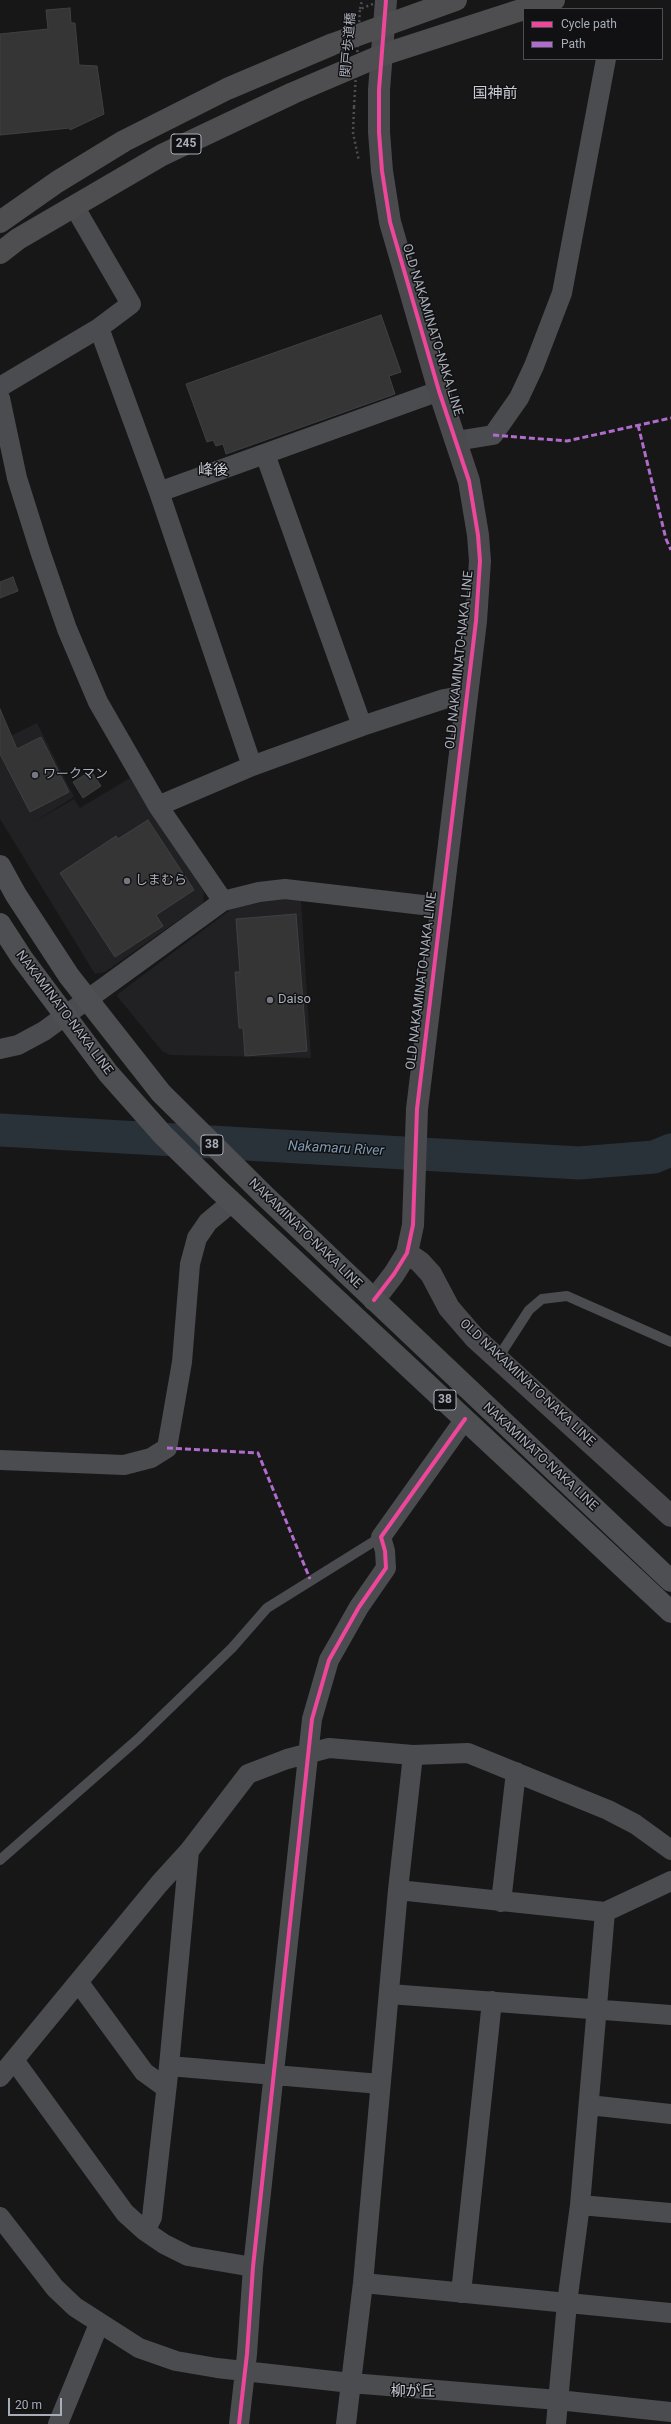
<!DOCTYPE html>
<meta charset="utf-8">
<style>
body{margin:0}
#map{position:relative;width:671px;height:2424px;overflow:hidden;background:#171717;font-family:Roboto,sans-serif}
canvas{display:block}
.legend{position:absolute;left:523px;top:8px;width:140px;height:52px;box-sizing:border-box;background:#111113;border:1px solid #4d4f55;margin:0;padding:5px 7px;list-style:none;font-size:12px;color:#a8adb8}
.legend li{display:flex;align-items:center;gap:8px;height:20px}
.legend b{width:20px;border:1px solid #4d4f55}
.scale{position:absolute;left:8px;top:2398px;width:54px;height:18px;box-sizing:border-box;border:2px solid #a8adb8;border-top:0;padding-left:5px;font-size:12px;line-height:14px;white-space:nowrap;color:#a8adb8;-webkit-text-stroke:3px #111113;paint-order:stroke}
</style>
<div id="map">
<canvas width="671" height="2424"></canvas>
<ul class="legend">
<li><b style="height:5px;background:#ed469a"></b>Cycle path</li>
<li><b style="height:5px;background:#b06ccc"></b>Path</li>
</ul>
<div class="scale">20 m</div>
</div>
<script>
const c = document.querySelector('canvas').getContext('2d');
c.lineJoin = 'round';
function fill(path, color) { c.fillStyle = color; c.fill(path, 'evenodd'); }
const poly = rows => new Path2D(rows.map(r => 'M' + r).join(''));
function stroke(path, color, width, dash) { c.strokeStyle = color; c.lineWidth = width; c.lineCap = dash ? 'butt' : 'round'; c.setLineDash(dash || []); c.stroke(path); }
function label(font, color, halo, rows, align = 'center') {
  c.font = font + ' Roboto,"Noto Sans JP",sans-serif'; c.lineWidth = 3; c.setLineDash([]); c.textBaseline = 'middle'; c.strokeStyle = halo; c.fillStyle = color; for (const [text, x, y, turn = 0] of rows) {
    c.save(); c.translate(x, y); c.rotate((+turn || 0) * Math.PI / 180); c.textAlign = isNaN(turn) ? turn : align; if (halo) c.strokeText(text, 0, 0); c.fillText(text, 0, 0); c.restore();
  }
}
fill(poly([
 [37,723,74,797,32,823,74,799,80,808,130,778,204,892,203,903,105,972,95,974,0,819,0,741],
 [280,897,301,900,311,1058,170,1055,162,1051,117,996,119,993,230,910,244,903]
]), '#212123');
stroke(poly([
 [0,1130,579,1163,654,1157,671,1150]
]), '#2a3239', 33);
const building = poly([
 [70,8,71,23,75,23,79,65,97,66,104,114,70,130,70,128,0,135,0,34,48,29,46,10,70,8],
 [381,315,401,372,389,376,395,394,226,454,223,444,216,446,213,440,207,442,186,384,381,315],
 [13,577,18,591,0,598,0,582,13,577],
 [0,709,17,749,41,737,69,792,30,812,0,754,0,709],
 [91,771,101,786,83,798,73,782,91,771],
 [148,820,194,890,156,915,163,926,115,957,60,873,116,836,118,839,148,820],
 [296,914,307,1051,245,1056,243,1028,239,1028,235,972,240,972,236,919,296,914]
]);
fill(building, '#353536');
stroke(building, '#3f4043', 1);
stroke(poly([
 [360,9,362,0],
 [354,107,353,133,359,161]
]), '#4d4e52', 2.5, [2, 3]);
stroke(poly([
 [498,1358,529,1310,542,1299,567,1296,671,1342],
 [0,1860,138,1739,232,1648,267,1608,381,1537]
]), '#4b4c50', 10);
stroke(poly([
 [99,328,159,492,252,766],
 [0,387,99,328,131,304,74,206],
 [0,398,17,478,40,551,67,629,98,702,158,806,223,901],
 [456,441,493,435,519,398,534,366,562,293,606,59],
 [265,454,362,726],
 [159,492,439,391],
 [158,806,252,766,362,726,444,699,467,695],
 [0,1049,18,1045,44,1031,223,901,259,892,285,889,440,907],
 [0,1460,124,1465,151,1458,167,1448,182,1362,190,1264,197,1238,208,1222,232,1202],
 [398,1890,605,1912,671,1881],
 [501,1902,516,1772],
 [79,1983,144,2072,166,2088],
 [389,1994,671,2015],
 [14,2060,125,2213,145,2231,164,2244,188,2256,253,2267],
 [169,2066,380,2084],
 [0,2077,159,1884,189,1851,248,1774,287,1759,329,1748,413,1755,468,1753,608,1810,635,1824,671,1850],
 [589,2105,671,2114],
 [580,2205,671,2213],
 [0,2217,55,2288,75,2307,139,2348,176,2361,217,2368,351,2383,558,2400,671,2412],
 [145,2231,152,2217,169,2066,189,1851],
 [363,2283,671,2313],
 [461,2293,492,2001],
 [58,2424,99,2324],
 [239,2424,247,2354,253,2267,312,1719,329,1660,359,1607,386,1568,385,1551,381,1537,465,1419],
 [346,2424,363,2283,398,1890,413,1755],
 [556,2424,567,2303,580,2205,605,1912]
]), '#4b4c50', 20);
stroke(poly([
 [407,1253,420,1262,431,1274,449,1308,475,1338,671,1516],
 [374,1300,394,1274,407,1253,413,1225,417,1109,476,621,480,561,478,535,469,481,439,391,390,222,382,171,379,132,379,90,386,0]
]), '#4a4a4e', 22);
stroke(poly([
 [0,866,16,895,69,976,161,1093,265,1196,671,1581],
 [0,924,22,958,108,1073,163,1135,218,1189,671,1612]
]), '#4d4f52', 22);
stroke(poly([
 [524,9,554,0],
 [0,222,57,182,124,141,227,89,333,44,456,0],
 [0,253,18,239,162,155,293,93,382,55,524,9]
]), '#4e4e51', 22);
stroke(poly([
 [354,107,360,9,383,0]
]), '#4d4e52', 2.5, [2, 3]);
stroke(poly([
 [638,425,666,539,671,550],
 [493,435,567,441,671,418],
 [167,1448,258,1453,310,1579]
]), '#b06ccc', 3, [6, 3]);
stroke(poly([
 [374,1300,394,1274,407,1253,413,1225,417,1109,476,621,480,561,478,535,469,481,439,391,390,222,382,171,379,132,379,90,386,0],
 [239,2424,247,2354,253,2267,312,1719,329,1660,359,1607,386,1568,385,1551,381,1537,465,1419]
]), '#ed469a', 4);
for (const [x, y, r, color] of [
 [35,775,4,"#757880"],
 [127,881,4,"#757880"],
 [270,1000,4,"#757880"]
]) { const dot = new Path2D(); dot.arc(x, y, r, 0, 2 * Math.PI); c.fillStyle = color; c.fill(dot); stroke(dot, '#111113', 1.5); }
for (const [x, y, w] of [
 [186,144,30],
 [212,1145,22],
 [445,1400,22]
]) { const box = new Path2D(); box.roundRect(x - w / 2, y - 10, w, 20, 3); c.fillStyle = '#111113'; c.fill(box); stroke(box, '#a8adb8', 1); }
label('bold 12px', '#a8adb8', null, [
 ["245",186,144],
 ["38",212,1145],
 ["38",445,1400]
]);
label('13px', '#a8adb8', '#111113', [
 ["関戸歩道橋",349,45,-85],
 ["OLD NAKAMINATO-NAKA LINE",432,330,73],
 ["OLD NAKAMINATO-NAKA LINE",460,660,-84],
 ["OLD NAKAMINATO-NAKA LINE",422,981,-83],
 ["NAKAMINATO-NAKA LINE",64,1013,53],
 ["NAKAMINATO-NAKA LINE",305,1234,44],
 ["OLD NAKAMINATO-NAKA LINE",527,1383,43],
 ["NAKAMINATO-NAKA LINE",540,1457,43]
]);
label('13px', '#a8adb8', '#111113', [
 ["ワークマン",43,775],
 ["しまむら",135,881],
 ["Daiso",278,1000]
], 'left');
label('italic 14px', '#7f9bb3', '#111113', [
 ["Nakamaru River",336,1149,3]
]);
label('15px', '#c9ccd4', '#111113', [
 ["国神前",495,94],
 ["峰後",213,471],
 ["柳が丘",413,2392]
]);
</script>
